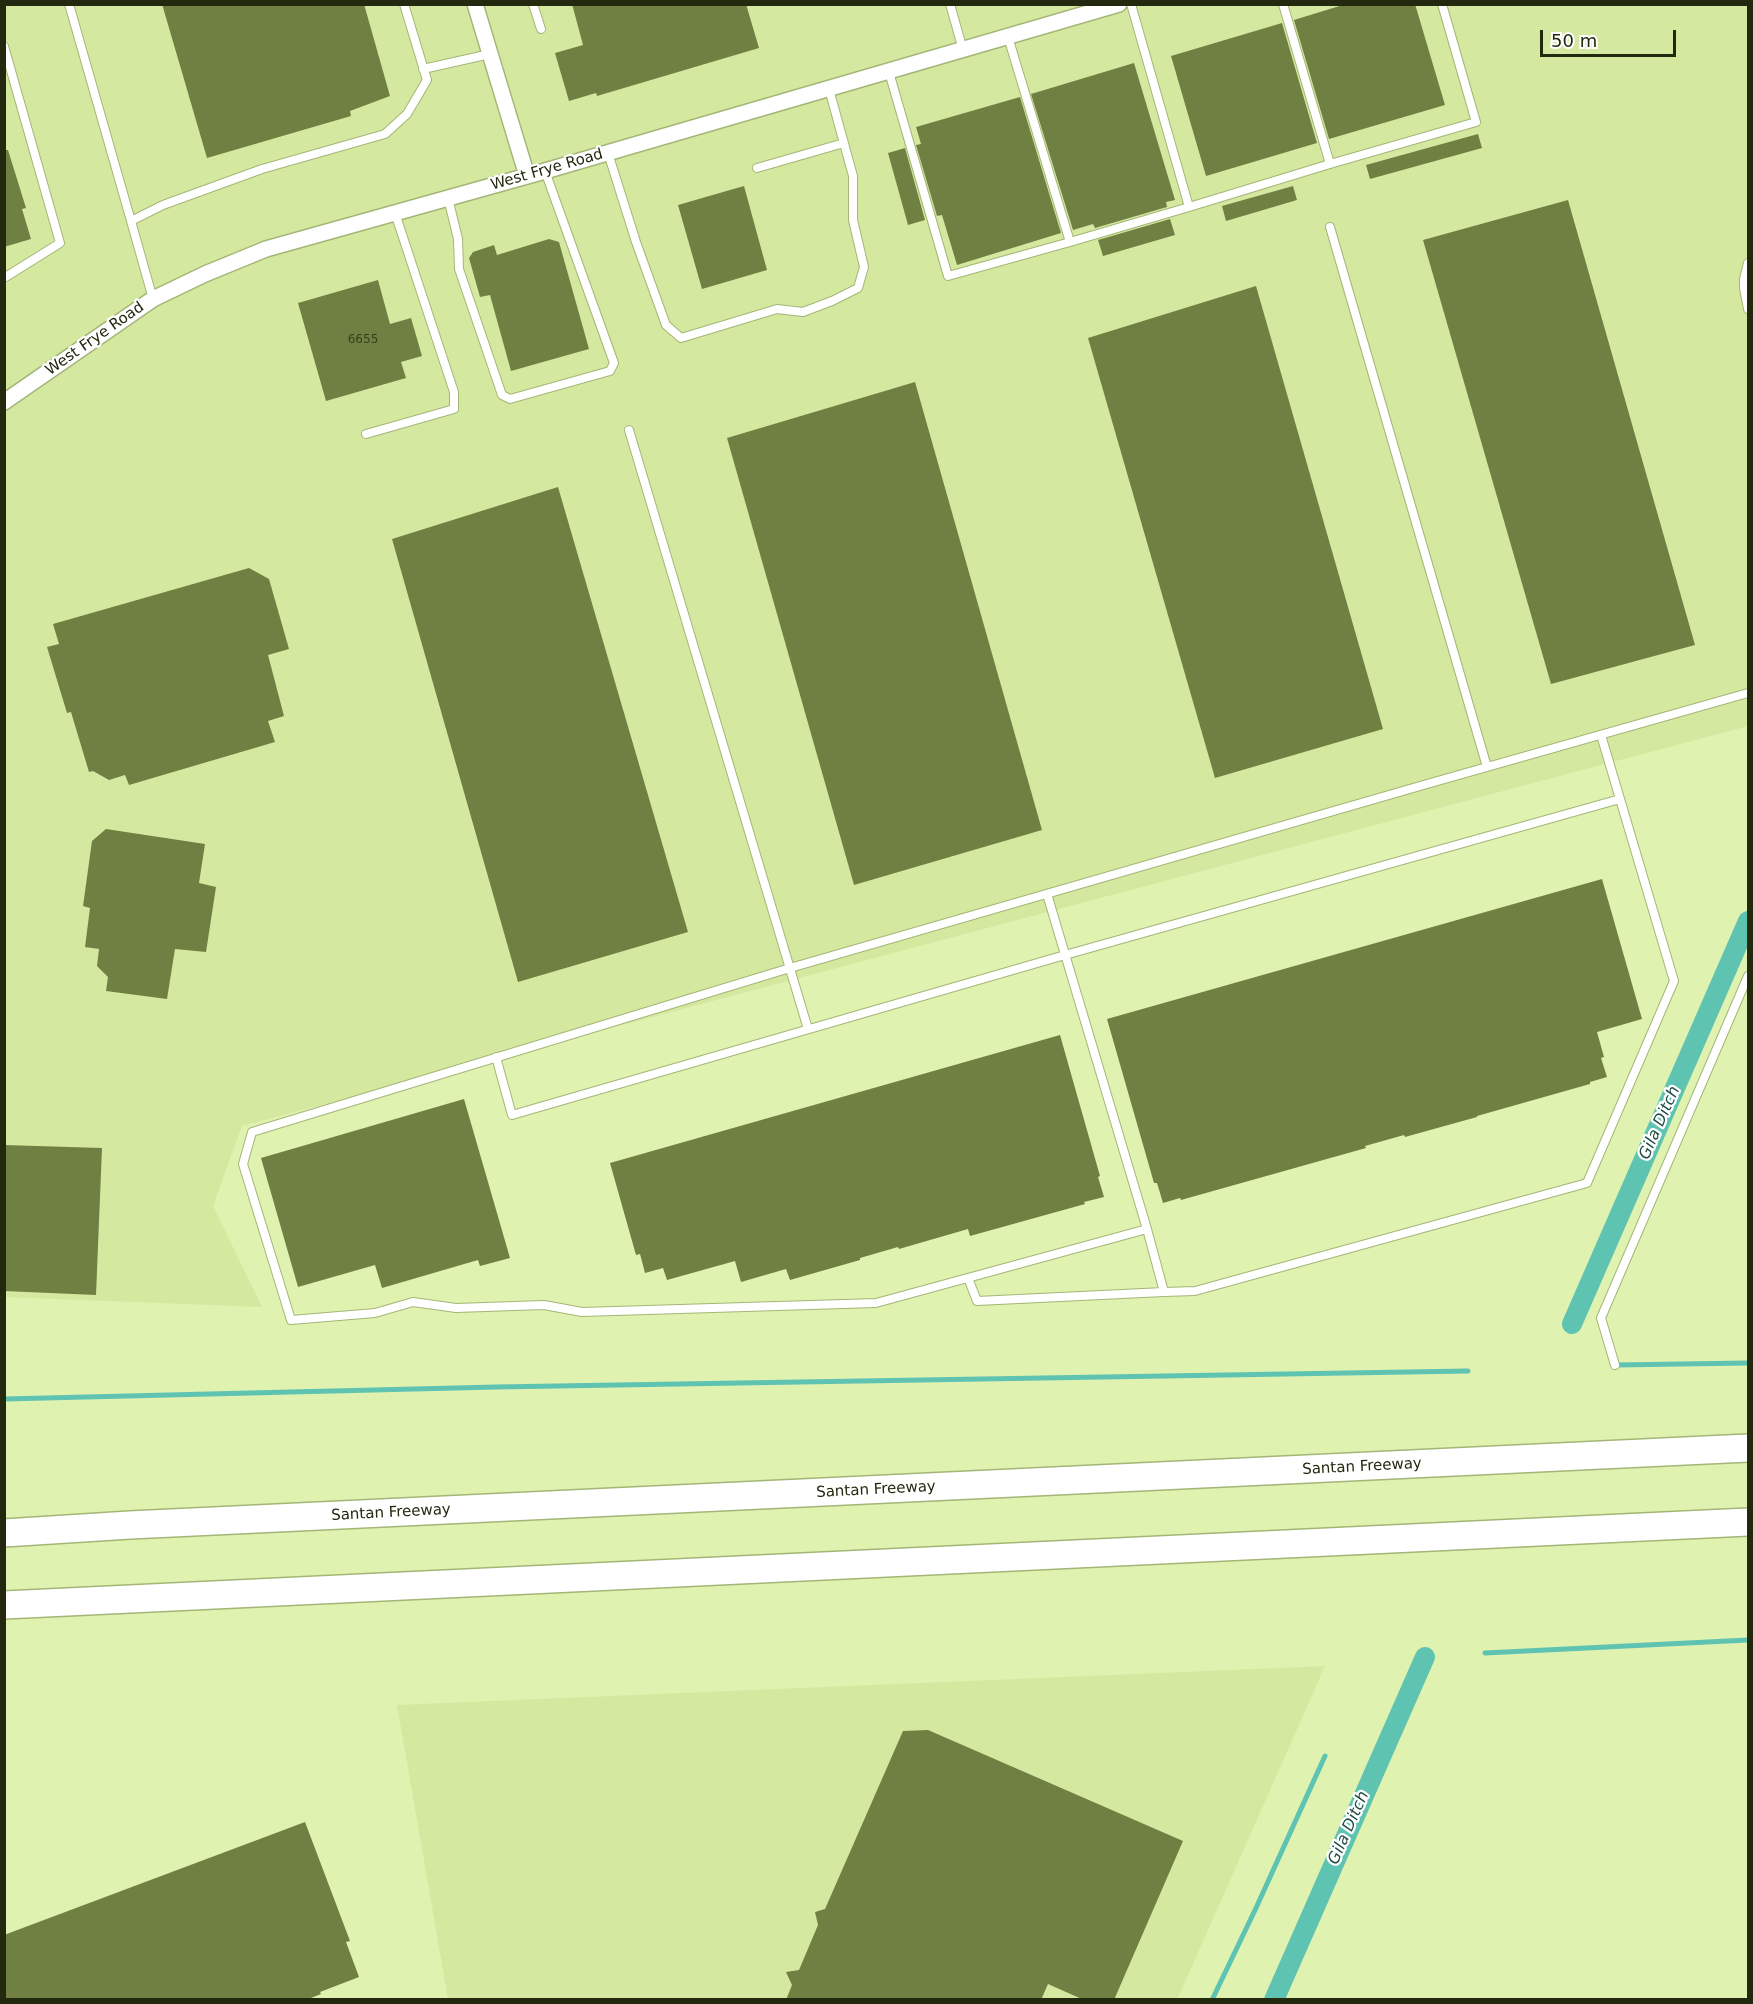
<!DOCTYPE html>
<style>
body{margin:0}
#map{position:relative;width:1753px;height:2004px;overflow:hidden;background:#dff2b0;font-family:"DejaVu Sans",sans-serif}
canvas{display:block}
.frame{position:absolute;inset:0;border:6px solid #22290f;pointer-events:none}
.scale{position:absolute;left:1540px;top:30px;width:136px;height:27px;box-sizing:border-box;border:3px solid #22290f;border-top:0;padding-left:8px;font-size:18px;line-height:21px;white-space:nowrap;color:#22290f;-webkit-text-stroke:4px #fff;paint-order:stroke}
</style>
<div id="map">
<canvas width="1753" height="2004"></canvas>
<div class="frame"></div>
<div class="scale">50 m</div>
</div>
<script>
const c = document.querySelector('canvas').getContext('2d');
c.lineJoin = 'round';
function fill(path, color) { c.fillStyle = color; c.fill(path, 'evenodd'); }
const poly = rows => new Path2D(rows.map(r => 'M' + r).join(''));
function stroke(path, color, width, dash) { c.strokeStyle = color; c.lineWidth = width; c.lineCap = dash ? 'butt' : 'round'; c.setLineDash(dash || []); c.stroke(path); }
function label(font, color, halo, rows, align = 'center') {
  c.font = font + ' "DejaVu Sans",sans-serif'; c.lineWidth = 4.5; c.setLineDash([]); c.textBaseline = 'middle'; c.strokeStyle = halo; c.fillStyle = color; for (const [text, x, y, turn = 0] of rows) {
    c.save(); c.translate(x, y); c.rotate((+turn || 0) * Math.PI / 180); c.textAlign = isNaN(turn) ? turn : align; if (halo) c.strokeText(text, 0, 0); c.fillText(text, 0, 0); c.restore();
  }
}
fill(poly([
 [5,5,1748,5,1748,726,242,1126,213,1206,262,1307,5,1297],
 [1325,1666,1177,2000,448,1999,397,1705]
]), '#d4e99f');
stroke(poly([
 [1615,1365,1748,1363],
 [4,1399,496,1387,1468,1371],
 [1485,1653,1748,1640],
 [1212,2000,1256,1908,1325,1756]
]), '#5fc3b2', 5);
stroke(poly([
 [1572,1324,1748,921],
 [1274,2000,1425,1657]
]), '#5fc3b2', 20);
fill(poly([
 [162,4,364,4,390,96,350,111,351,116,207,158],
 [572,4,746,4,759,48,597,96,596,93,569,101,555,53,583,45],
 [1346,4,1415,4,1445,105,1329,139,1294,20],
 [1282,23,1317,143,1206,176,1171,56],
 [1134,63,1175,200,1166,202,1167,207,1095,228,1093,224,1073,230,1031,94],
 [1020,97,1061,233,957,265,942,215,937,216,916,145,921,144,916,127],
 [1478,134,1482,148,1370,179,1366,165],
 [905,148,925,220,908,225,888,153],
 [4,150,8,150,26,208,22,209,31,239,4,247],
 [744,186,767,270,702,289,678,205],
 [1293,186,1297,200,1226,221,1222,206],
 [1568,200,1695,645,1551,684,1423,240],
 [1170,219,1175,235,1103,256,1098,240],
 [549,239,559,242,589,349,511,371,490,295,480,297,469,258,473,252,494,245,497,255],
 [378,280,390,324,411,318,422,356,401,362,406,378,326,401,298,303],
 [1256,286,1383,729,1215,778,1088,338],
 [915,382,1042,830,854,885,727,438],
 [558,487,688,932,518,982,392,539],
 [249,568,269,579,289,649,268,655,284,716,268,721,275,742,129,785,125,775,109,780,93,771,89,772,71,712,67,713,47,647,59,644,53,624],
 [106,829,205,844,199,883,216,887,206,952,175,949,167,999,106,991,108,977,97,966,99,949,85,947,90,908,83,906,92,841],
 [1602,879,1642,1019,1597,1032,1604,1057,1601,1058,1607,1077,1590,1082,1590,1084,1477,1116,1477,1117,1405,1137,1404,1135,1365,1146,1366,1148,1181,1200,1180,1198,1163,1203,1157,1183,1154,1183,1107,1019],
 [1060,1035,1100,1176,1098,1177,1104,1197,1084,1202,1085,1204,970,1236,968,1229,899,1249,898,1247,860,1258,860,1260,790,1280,786,1269,741,1282,735,1261,667,1280,663,1268,645,1273,640,1254,636,1255,610,1163],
 [464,1099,510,1258,480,1266,478,1260,382,1288,375,1265,298,1287,261,1158],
 [4,1145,102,1148,96,1295,4,1291],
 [928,1730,1183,1841,1114,2000,1084,2000,1048,1984,1041,2000,786,2000,792,1985,786,1972,799,1970,818,1925,815,1912,825,1909,903,1731],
 [305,1822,350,1941,346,1942,359,1977,320,1992,321,1994,306,2000,4,2000,4,1935]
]), '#708042');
const lane = poly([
 [69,4,131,221],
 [533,4,541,29],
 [950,4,963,50],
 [4,46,60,243,4,278],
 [423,69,490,54],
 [889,72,948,276,1070,242,1008,37],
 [608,153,636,242,666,325,681,338,777,309,803,312,832,301,858,288,864,267,853,220,853,176,829,89],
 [1330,164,1476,122,1442,4],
 [757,168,844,143],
 [448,198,458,239,459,269,502,395,510,399,610,371,614,363,545,171],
 [1189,207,1330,164,1283,4],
 [1330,227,1487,767],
 [1070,242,1189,207,1131,4],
 [1748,263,1744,279,1744,288,1748,309],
 [153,299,131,221,163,205,262,169,385,134,407,114,427,80,404,4],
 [629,430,808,1029],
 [366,434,454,409,454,392,395,213],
 [1047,894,1147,1229,876,1303,582,1312,544,1305,456,1308,413,1302,375,1313,291,1320,243,1164,252,1132,790,968,1427,784,1748,693],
 [496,1057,512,1115,1065,955,1620,799],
 [968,1278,977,1301,1164,1292,1147,1229],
 [1164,1292,1195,1291,1587,1183,1674,981,1601,735],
 [1615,1365,1601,1318,1748,976]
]);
const street = poly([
 [475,4,527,176],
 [4,402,153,299,205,274,266,249,545,171,1119,4]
]);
const highway = poly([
 [4,1533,130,1525,1748,1448],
 [4,1605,1748,1522]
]);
stroke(lane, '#a4b677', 10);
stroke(street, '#a4b677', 18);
stroke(highway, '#a4b677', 30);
stroke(lane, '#fff', 8);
stroke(street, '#fff', 15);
stroke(highway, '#fff', 27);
label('12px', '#363f1c', null, [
 ["6655",363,340]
]);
label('15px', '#22290f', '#fff', [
 ["West Frye Road",547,170,-16],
 ["West Frye Road",95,339,-35],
 ["Santan Freeway",1362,1467,-3],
 ["Santan Freeway",876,1490,-3],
 ["Santan Freeway",391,1513,-3]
]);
label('italic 16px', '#1f4c44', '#fff', [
 ["Gila Ditch",1660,1123,-66],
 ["Gila Ditch",1349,1828,-66]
]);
</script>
